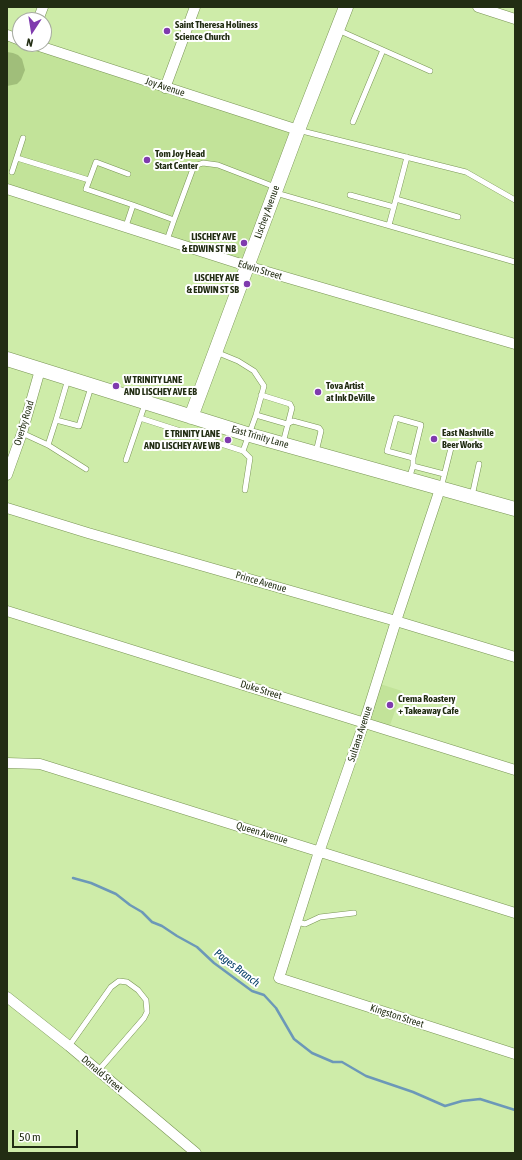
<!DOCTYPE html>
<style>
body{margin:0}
#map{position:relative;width:522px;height:1160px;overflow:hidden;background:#ceeca9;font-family:"Asap Condensed",sans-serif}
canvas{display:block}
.frame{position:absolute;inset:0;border:8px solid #222d13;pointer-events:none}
.north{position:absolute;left:12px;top:12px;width:40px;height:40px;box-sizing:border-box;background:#fff;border:1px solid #a7aba1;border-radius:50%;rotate:192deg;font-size:11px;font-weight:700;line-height:16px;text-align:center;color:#222d13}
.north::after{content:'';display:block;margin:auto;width:14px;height:18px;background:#7f3bae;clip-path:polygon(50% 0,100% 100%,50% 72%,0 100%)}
.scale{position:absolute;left:12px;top:1130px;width:66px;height:18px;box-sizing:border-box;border:2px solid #222d13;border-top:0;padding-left:5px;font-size:12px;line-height:14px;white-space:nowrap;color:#222d13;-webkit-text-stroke:3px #fff;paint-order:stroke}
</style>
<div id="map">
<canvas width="522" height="1160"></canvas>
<div class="frame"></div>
<div class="north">N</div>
<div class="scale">50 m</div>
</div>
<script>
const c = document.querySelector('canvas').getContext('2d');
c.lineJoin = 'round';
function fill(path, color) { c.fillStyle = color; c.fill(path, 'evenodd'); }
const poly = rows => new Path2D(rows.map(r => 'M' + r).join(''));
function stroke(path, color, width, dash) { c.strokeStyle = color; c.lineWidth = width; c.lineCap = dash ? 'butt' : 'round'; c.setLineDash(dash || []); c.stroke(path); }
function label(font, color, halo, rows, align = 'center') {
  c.font = font + ' "Asap Condensed",sans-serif'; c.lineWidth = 4; c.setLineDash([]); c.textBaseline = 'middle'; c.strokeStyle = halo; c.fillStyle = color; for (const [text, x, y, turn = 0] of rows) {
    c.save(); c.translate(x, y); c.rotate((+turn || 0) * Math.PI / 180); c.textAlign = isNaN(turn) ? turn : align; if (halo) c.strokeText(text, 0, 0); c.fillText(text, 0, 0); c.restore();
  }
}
fill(poly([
 [7,35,20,44,36,44,298,130,247,266,7,189],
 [377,683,402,691,388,731,364,723]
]), '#c2e399');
fill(poly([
 [7,52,13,53,18,55,22,59,25,70,21,80,17,84,7,86]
]), '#a0be7a');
stroke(poly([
 [73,878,91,883,116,894,130,905,142,912,152,922,162,926,177,936,197,947,214,963,252,991,264,995,276,1008,294,1039,312,1053,333,1062,342,1062,366,1076,413,1092,445,1106,462,1101,480,1099,515,1110]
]), '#6c98b8', 2.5);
const lane = poly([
 [338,30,430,71],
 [353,122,383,50],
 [298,130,466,172,515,200],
 [407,157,396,199,458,217],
 [17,158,89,180],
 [12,172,23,138],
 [128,174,96,162,86,189,133,205],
 [276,193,515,262],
 [350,195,394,207],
 [174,220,194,166,203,163,218,165,275,187],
 [389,225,396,199],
 [126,226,133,205,174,220,167,240],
 [216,352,238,361,254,371,264,386,256,415,287,424,293,421,319,428,321,431,316,452],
 [68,379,56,420,79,426,91,387],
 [261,395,290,404,292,408,283,443],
 [140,418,243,451,250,458,245,490],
 [22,433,48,445,86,469],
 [48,445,56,420],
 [243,451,256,415],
 [126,460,145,404],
 [413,466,444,474],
 [409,479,413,466,413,458,421,425,396,418,387,451,413,458],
 [441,488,451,448],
 [472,496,479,464],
 [297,922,305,924,320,917,354,913],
 [69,1046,111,987,119,981,127,982,138,990,146,1000,147,1012,144,1018,98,1071]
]);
const street = poly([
 [478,7,515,19],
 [38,20,43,7],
 [7,35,20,40],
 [33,44,298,130],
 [165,88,195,7],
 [7,189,247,266,515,344],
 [7,475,22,433,40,370],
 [440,489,396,621,364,723,317,858,279,978,515,1054],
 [7,508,88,533,396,621,515,657],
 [7,611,515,770],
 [7,763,40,764,515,913],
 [7,997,69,1046,196,1153]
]);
const secondary = poly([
 [7,359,250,435,515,509],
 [191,417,298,130,346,7]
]);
stroke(lane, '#799555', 6);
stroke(street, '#799555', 11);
stroke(secondary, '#799555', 15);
stroke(lane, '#fff', 5);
stroke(street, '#fff', 10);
stroke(secondary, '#fff', 14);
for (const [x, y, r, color] of [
 [167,31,4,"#7f3bae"],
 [147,160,4,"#7f3bae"],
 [244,243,4,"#7f3bae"],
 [247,284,4,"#7f3bae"],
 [116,386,4,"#7f3bae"],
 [318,392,4,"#7f3bae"],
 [434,439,4,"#7f3bae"],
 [228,440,4,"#7f3bae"],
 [390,705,4,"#7f3bae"]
]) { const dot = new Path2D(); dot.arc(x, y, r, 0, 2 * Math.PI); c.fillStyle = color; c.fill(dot); stroke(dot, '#fff', 1.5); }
label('bold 10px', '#222d13', '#fff', [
 ["Saint Theresa Holiness",175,25],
 ["Science Church",175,37],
 ["Tom Joy Head",155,154],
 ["Start Center",155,166],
 ["LISCHEY AVE",236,237,"right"],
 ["& EDWIN ST NB",236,249,"right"],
 ["LISCHEY AVE",239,278,"right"],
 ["& EDWIN ST SB",239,290,"right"],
 ["W TRINITY LANE",124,380],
 ["AND LISCHEY AVE EB",124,392],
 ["Tova Artist",326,386],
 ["at Ink DeVille",326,398],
 ["East Nashville",442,433],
 ["Beer Works",442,445],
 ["E TRINITY LANE",220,434,"right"],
 ["AND LISCHEY AVE WB",220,446,"right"],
 ["Crema Roastery",398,699],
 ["+ Takeaway Cafe",398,711]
], 'left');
label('10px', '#222d13', '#fff', [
 ["Joy Avenue",165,87,18],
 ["Lischey Avenue",267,212,-70],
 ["Edwin Street",260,270,17],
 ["Overby Road",24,423,-73],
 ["East Trinity Lane",260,437,16],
 ["Prince Avenue",261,582,16],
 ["Duke Street",261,690,17],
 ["Sultana Avenue",360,734,-72],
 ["Queen Avenue",262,833,17],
 ["Kingston Street",397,1016,18],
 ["Donald Street",102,1074,40]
]);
label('italic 11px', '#003a65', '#fff', [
 ["Pages Branch",237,968,37]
]);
</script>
